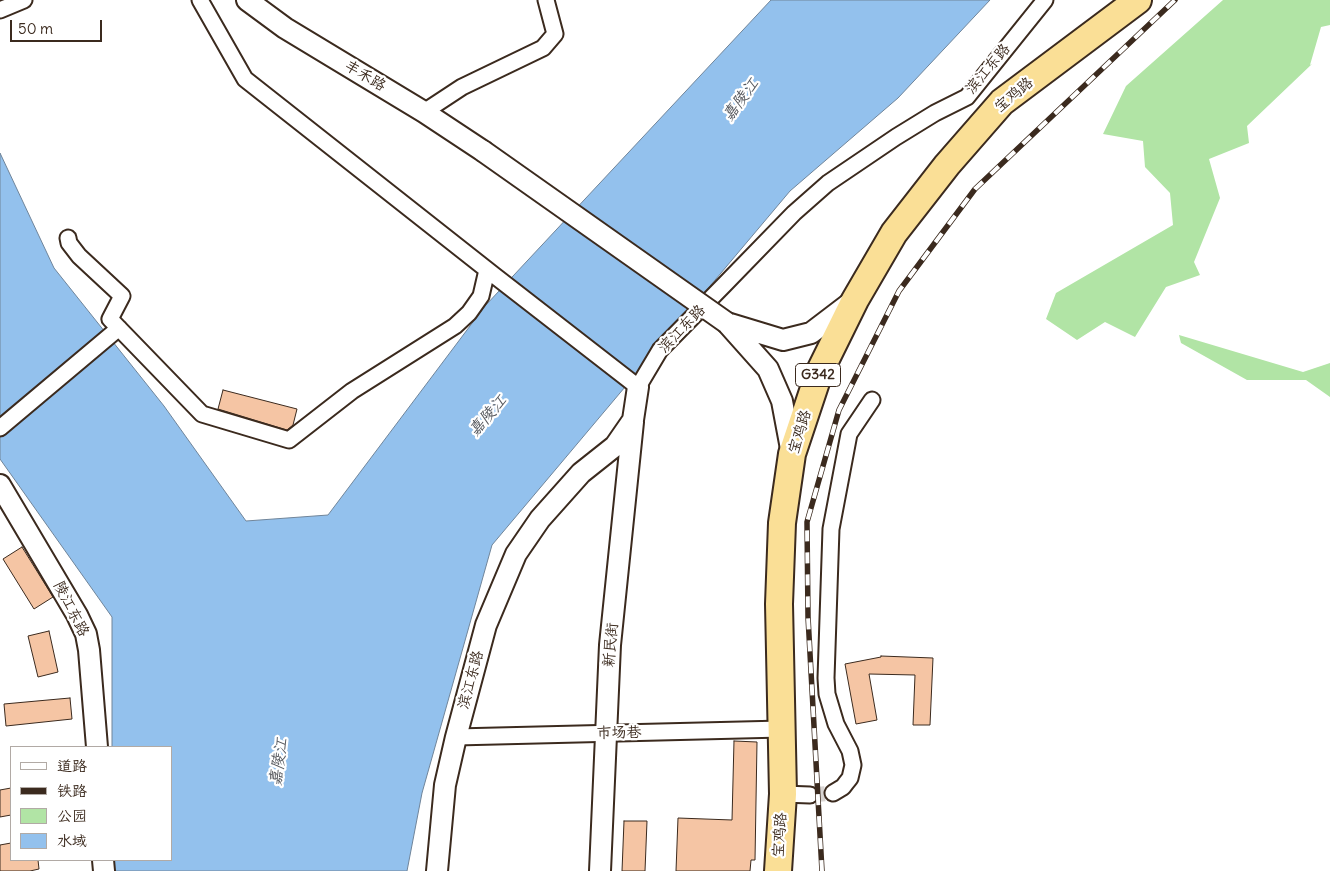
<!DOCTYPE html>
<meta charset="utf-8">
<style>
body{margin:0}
#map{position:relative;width:1330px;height:871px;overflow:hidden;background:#fff;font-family:Delius,"LXGW WenKai TC",sans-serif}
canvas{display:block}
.legend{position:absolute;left:10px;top:746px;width:162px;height:115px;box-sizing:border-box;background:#fff;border:1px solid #b1aaa5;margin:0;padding:6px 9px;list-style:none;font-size:15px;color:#3b2a1e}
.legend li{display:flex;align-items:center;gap:10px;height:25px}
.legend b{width:25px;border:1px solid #b1aaa5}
.scale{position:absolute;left:10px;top:20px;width:92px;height:22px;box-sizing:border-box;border:2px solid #3b2a1e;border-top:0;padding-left:6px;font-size:15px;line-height:18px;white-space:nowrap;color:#3b2a1e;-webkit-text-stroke:4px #fff;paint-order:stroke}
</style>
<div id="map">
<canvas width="1330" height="871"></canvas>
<ul class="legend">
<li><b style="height:6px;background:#fff"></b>道路</li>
<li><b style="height:6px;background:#3b2a1e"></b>铁路</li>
<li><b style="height:14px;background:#b1e4a5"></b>公园</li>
<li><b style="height:14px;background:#93c1ed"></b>水域</li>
</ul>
<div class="scale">50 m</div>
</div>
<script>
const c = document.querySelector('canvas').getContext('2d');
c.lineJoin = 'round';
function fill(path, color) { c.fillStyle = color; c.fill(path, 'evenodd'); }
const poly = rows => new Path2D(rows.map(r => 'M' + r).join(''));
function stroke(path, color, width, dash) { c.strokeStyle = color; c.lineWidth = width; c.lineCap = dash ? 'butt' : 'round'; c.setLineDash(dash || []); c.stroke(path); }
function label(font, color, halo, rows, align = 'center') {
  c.font = font + ' Delius,"LXGW WenKai TC",sans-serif'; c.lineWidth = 4.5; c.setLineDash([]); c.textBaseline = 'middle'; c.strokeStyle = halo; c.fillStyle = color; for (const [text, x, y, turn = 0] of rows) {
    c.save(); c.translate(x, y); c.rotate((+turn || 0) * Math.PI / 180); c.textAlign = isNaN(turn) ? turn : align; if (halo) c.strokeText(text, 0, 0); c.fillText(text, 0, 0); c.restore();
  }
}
fill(poly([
 [1223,0,1330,0,1330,25,1321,27,1310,65,1312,64,1247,126,1249,143,1209,159,1220,198,1194,262,1200,275,1166,287,1135,337,1105,322,1077,340,1046,319,1056,293,1173,225,1170,193,1145,167,1143,141,1103,134,1126,86],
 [1179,335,1303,372,1330,363,1330,397,1306,380,1247,380,1181,343]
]), '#b1e4a5');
const water = poly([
 [771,0,990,0,898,98,790,191,492,545,422,793,407,871,112,871,112,860,171,860,171,747,112,747,112,617,0,459,0,153,54,268,164,406,246,521,328,515,485,306,771,0]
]);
fill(water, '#93c1ed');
stroke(water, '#70859a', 1);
const building = poly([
 [223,390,297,409,293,425,287,430,218,409,223,390],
 [22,547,53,597,34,609,3,559,22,547],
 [49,631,58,672,38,677,28,636,49,631],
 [881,656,933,658,930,725,913,725,915,675,869,674,877,720,856,724,845,664,881,657,881,656],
 [70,698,72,719,6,726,4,704,70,698],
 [734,741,757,742,755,860,751,860,750,871,676,871,678,818,732,820,734,741],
 [11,788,11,815,0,817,0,790,11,788],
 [624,821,647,821,645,871,622,871,624,821],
 [11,843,11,860,38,860,39,869,30,871,0,871,0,845,11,843]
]);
fill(building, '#f5c5a4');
stroke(building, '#3b2a1e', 1);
stroke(poly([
 [810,795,833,793]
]), '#d8d4d2', 15, [15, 8]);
const street = poly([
 [200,0,245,79,495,276,638,387,660,350,724,285,794,213,828,183,896,137,935,113,967,97,1045,0],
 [0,10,24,0],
 [424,112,462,87,543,48,555,34,546,0],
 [68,238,69,243,79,256,122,296,110,319,202,414,289,440,352,391,455,326,469,313,481,296,487,270],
 [0,428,119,328],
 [456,737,782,729],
 [833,793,843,787,846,783,850,778,853,765,850,751,836,724,827,694,826,678,831,529,849,434,872,400],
 [783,794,810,795]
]);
const secondary = poly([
 [247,0,285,28,424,112,483,151],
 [792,454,782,401,768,369,727,323,783,340,811,333,853,301],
 [0,485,77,615,86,634,89,650,97,747],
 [103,860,104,871],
 [437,871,445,785,456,737,486,625,516,554,540,519,581,473,615,446,633,420,638,387],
 [600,871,610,645,633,422]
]);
const highway = poly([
 [778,871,783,794,779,604,782,523,792,454,819,373,855,300,894,233,947,165,1002,102,1138,0]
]);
stroke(street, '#3b2a1e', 19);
stroke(secondary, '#3b2a1e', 24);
stroke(highway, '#3b2a1e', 30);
stroke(street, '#fff', 15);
stroke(secondary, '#fff', 20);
stroke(highway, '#fadf96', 26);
const rail = poly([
 [822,871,808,617,807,522,839,410,899,291,975,189,1175,0]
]);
stroke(rail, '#3b2a1e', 5.5);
stroke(rail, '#fff', 4, [11]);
const secondaryBridge = poly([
 [483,151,727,323]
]);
stroke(secondaryBridge, '#3b2a1e', 24, []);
stroke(secondaryBridge, '#fff', 20);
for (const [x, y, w] of [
 [818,375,45]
]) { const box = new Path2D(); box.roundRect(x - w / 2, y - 11.5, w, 23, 4); c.fillStyle = '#fff'; c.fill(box); stroke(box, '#3b2a1e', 1); }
label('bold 14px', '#3b2a1e', null, [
 ["G342",818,375]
]);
label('15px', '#3b2a1e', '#fff', [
 ["滨江东路",988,69,-50],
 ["丰禾路",365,76,31],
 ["宝鸡路",1014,95,-40],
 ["滨江东路",682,329,-46],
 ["宝鸡路",800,432,-73],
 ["陵江东路",71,609,63],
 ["新民街",611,645,-85],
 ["滨江东路",471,680,-75],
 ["市场巷",619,733,-1],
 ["宝鸡路",780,835,-86]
]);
label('italic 16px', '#55575c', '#fff', [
 ["嘉陵江",741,100,-53],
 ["嘉陵江",488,416,-49],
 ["嘉陵江",279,762,-82]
]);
</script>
